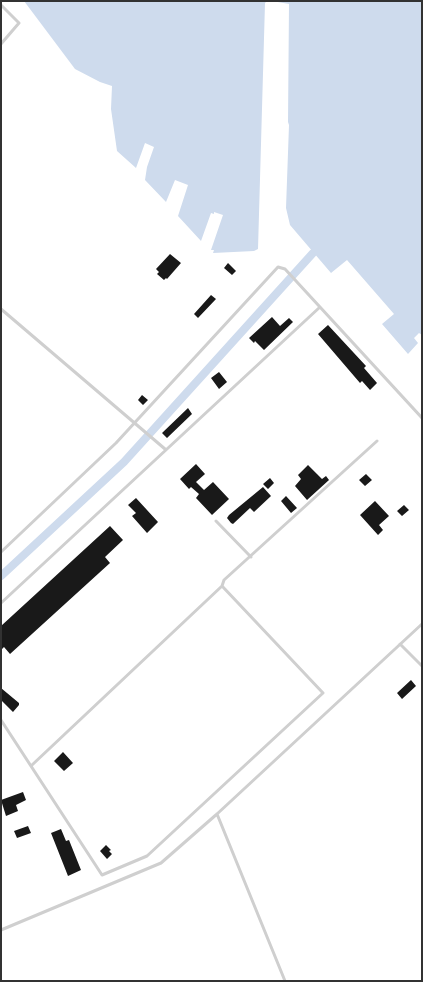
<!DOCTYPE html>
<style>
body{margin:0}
#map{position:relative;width:423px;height:982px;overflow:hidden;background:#fff;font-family:"Archivo Narrow",sans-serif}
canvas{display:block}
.frame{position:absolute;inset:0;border:2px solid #323232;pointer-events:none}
</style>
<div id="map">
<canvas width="423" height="982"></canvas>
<div class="frame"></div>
</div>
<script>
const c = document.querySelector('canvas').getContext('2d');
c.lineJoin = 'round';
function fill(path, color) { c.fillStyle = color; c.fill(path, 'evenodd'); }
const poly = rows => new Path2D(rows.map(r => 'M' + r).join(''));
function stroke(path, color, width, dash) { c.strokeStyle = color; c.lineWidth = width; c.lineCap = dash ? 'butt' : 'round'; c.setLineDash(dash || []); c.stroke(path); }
fill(poly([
 [24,1,267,1,265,3,258,249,254,251,213,253,214,250,211,250,223,215,214,212,214,214,211,213,201,241,178,216,188,185,175,180,166,202,145,180,147,167,154,147,145,143,136,168,117,151,111,109,112,86,100,82,75,69],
 [272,1,422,1,422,335,419,333,414,338,418,343,408,354,382,324,394,314,347,260,331,273,290,225,286,208,289,125,288,122,289,4]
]), '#cedbed');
stroke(poly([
 [1,576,124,462,313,253]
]), '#cedbed', 8);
fill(poly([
 [170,254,181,263,167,279,166,278,164,280,157,274,159,272,156,269],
 [228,263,236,271,232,275,224,268],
 [211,295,216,299,198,318,194,314],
 [272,317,280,326,289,318,293,322,264,350,255,341,254,343,249,338],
 [328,325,366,366,364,368,377,383,370,390,362,381,360,383,318,334],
 [219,372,227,382,219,389,211,378],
 [142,395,148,400,143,405,138,400],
 [188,408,192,414,167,438,162,433],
 [196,464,205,474,196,482,204,490,213,482,229,499,212,515,196,498,199,494,191,487,189,489,180,479],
 [308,465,322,479,326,476,329,480,307,500,295,486,301,479,298,475],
 [366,474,372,480,365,486,359,480],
 [270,478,274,483,268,489,263,484],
 [263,487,271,496,254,512,250,508,233,524,231,523,227,518,229,515],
 [286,496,297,508,291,513,281,501],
 [136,498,158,522,147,533,132,516,136,513,128,505],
 [375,501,389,516,379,525,383,530,378,535,360,515],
 [404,505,409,510,402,516,397,511],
 [110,526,123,540,105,557,110,563,10,654,4,647,1,650,1,626],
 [411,680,416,686,402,699,397,693],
 [1,688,19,703,19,705,13,712,1,700],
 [63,752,73,763,64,771,54,761],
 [23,792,26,800,16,805,18,811,6,816,1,800],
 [28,826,31,833,17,838,14,831],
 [61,829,66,841,69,840,81,870,68,876,51,833],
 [106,845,111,850,109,851,112,854,107,859,100,851]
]), '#191919');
stroke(poly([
 [1,5,19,23,1,44],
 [1,309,165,449],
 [216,521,251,557],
 [1,552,116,443,278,267,285,269,422,418],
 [1,603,320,307],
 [400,644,422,666],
 [1,720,102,875,147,856,323,693,222,586],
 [32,765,222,586,224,580,377,441],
 [217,814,285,981],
 [1,930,161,863,217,814,422,624]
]), '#cfcfcf', 3);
</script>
